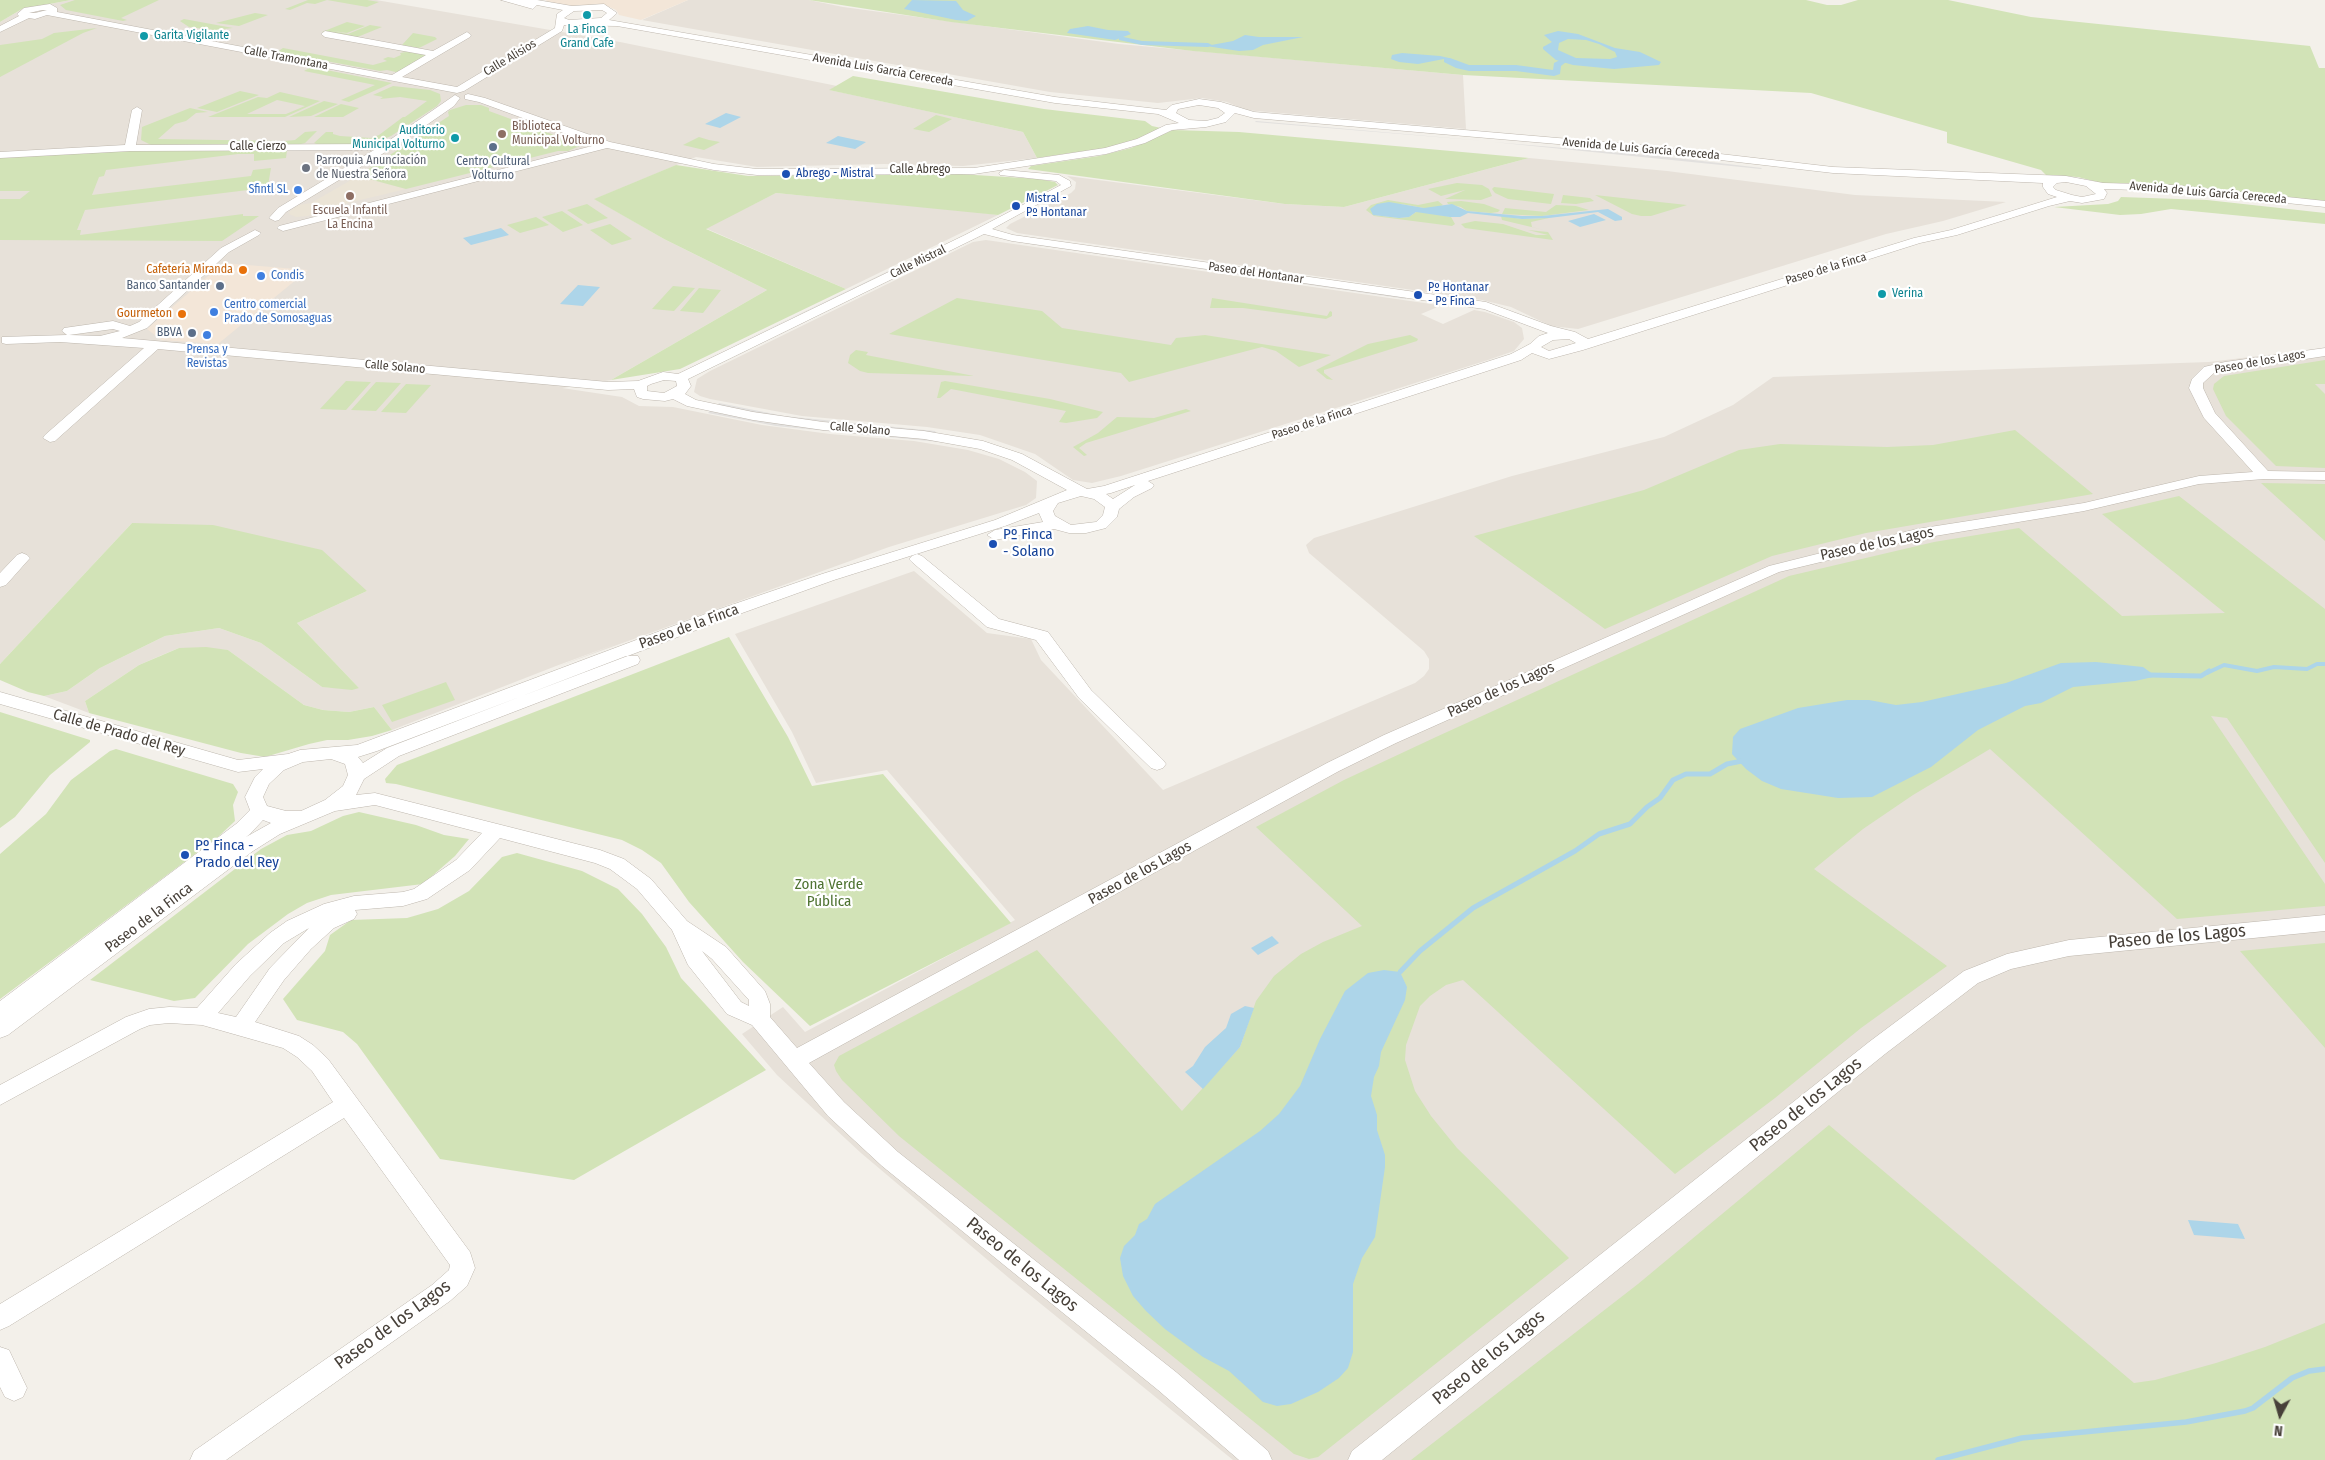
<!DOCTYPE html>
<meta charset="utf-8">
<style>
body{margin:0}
#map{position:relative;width:2325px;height:1460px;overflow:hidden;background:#f3f0ea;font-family:"Fira Sans Condensed",sans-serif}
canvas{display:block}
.north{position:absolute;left:2255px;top:1390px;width:50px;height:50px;-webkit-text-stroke:4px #fff;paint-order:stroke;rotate:186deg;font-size:14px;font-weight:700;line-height:20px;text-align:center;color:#474039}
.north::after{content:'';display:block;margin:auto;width:18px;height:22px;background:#474039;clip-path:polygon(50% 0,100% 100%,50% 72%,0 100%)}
</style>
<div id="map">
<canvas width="2325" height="1460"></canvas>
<div class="north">N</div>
</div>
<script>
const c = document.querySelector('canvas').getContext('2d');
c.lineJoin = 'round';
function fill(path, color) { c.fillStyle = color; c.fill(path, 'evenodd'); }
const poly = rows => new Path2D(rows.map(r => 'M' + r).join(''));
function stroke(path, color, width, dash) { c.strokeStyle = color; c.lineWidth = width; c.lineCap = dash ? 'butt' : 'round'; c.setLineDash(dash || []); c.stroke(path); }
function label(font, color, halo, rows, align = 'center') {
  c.font = font + ' "Fira Sans Condensed",sans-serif'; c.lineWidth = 4.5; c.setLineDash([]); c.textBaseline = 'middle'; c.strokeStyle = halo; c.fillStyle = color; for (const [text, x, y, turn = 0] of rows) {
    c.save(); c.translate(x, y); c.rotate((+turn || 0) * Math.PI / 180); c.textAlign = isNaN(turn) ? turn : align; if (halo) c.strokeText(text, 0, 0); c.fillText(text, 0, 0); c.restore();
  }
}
fill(poly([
 [71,0,376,0,620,42,837,86,830,90,1023,132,1037,158,963,166,884,164,757,167,696,157,595,199,664,239,767,290,611,380,562,388,622,397,639,406,673,407,762,425,830,434,914,441,968,450,999,459,1025,472,1037,481,1036,498,1026,505,889,547,556,667,616,644,556,666,392,730,374,707,349,712,323,710,304,705,228,650,179,648,162,655,139,665,85,701,89,713,44,696,67,691,100,668,165,636,219,628,261,643,322,687,359,688,297,623,367,591,132,523,0,664,0,22,22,9],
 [688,0,809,0,843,7,1119,44,1463,75,1466,129,1245,110,1227,102,1202,98,1158,103,1050,92,642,20],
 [1529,158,1667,171,1855,195,2006,202,1943,221,1886,234,1578,329,1551,326,1511,307,1482,300,1017,233,1006,228,1010,224,1071,193,1075,189,1076,182,1067,176,1285,204,1344,207],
 [776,193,976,212,998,215,846,289,705,228],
 [986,240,1438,305,1440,306,1421,314,1443,324,1474,310,1485,312,1514,322,1522,328,1524,339,1514,351,1488,360,1121,476,1092,483,1073,480,1035,454,980,435,927,427,802,416,710,399,700,396,694,392,697,379,710,371,973,242],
 [2325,348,2325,1460,1233,1460,1009,1278,861,1153,777,1075,742,1034,783,1007,805,1032,1015,920,887,770,816,783,792,732,735,634,914,571,987,633,1031,639,1041,660,1163,790,1415,683,1424,676,1429,669,1429,659,1424,651,1309,553,1306,545,1314,538,1512,476,1664,437,1733,405,1773,377,2209,362]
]), '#e7e1d9');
fill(poly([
 [547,0,688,0,641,20,619,15,616,10,607,6,568,6,545,1],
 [223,263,308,270,218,344,161,340,147,329]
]), '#f3e6d8');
fill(poly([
 [358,176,406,189,327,208,308,216,296,217,289,214,290,211,299,205,311,203]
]), '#ebe4d6');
fill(poly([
 [0,0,71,0,22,9,0,22],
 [75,0,159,0,121,18,127,20,123,21,66,10,60,5],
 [308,0,367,0,379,2,367,7,327,0,315,4,307,3,290,10,285,9],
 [809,0,1806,0,1827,5,1841,5,1858,0,1948,0,2031,17,2310,46,2319,68,2325,68,2325,201,2155,184,2101,183,2078,177,2046,175,2041,170,1947,143,1947,132,1811,93,1463,75,1193,51,951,22],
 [255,13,268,15,239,26,216,23],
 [184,19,233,28,215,30,197,28,189,27,180,21],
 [347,22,365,26,347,33,333,31,348,34,370,25,382,27,355,38,322,32],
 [97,28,83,33,0,77,0,45,42,39,54,33],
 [413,33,435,37,437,39,419,48,402,45],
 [283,48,373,65,387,61,383,59,388,57,394,58,401,55,400,53,406,52,396,50,432,53,400,73,387,70,380,71,277,52],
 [311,67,392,83,349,102,341,100,375,85,304,71],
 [853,76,1044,109,1145,121,1152,126,1161,128,1137,139,1106,148,1037,158,1023,132,829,90],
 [393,86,430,90,440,94,441,101,437,106,391,136,377,142,358,145,319,145,314,143,326,132,333,132,333,134,340,136,371,138,379,135,403,117,405,117,427,101,400,97,380,99,383,97,373,95],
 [240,91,259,95,217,112,197,108],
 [280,92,320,101,285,117,208,117,258,97,267,98],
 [277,100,305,106,286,114,247,114],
 [324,101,338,104,311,116,289,117],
 [341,104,359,108,343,117,314,117],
 [466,105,481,105,489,108,489,111,565,139,576,139,584,144,568,151,558,151,406,189,358,176,449,116,448,112,450,110],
 [190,108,208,112,196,113,186,121,175,124,158,139,285,141,295,140,305,132,317,131,305,143,297,145,151,145,141,140,142,127],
 [936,115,952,119,929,132,913,129],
 [1173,130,1239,132,1529,158,1344,207,1285,204,1028,169,1031,166,1099,156,1131,148],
 [699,137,709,140,720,142,704,150,683,145],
 [287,150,286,158,254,161,254,154,238,154,106,170,104,176,99,177,92,195,251,176,253,170,271,168,267,191,248,194,248,190,85,210,77,230,81,230,80,235,243,214,243,216,259,216,222,241,0,240,0,199,20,199,30,191,0,191,0,158,126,151],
 [676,165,748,176,959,174,1039,179,1055,182,1058,185,998,215,776,193,706,229,846,289,680,369,611,380,767,290,664,239,594,199],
 [1457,183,1482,185,1489,189,1492,196,1481,200,1448,199,1445,199,1465,190,1441,196,1428,189],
 [1494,187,1512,189,1554,194,1551,204,1508,199,1495,193,1492,189],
 [1563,195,1590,198,1594,201,1576,204,1561,203],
 [1595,195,1687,205,1651,216,1641,216,1632,214],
 [2121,197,2207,200,2325,213,2325,224,2171,209,2141,214,2120,215,2054,207,2108,204,2118,201],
 [1388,200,1418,205,1438,201,1443,205,1437,208,1424,208,1401,204,1373,215,1399,218,1409,217,1416,212,1423,212,1451,217,1455,224,1452,226,1374,216,1366,210,1371,205],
 [1461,201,1484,204,1500,210,1498,212,1491,213,1467,211,1461,207,1448,204,1447,202],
 [587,204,608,218,588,224,567,210],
 [1556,205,1576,206,1589,210,1542,216,1502,214,1505,208,1546,212],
 [562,211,583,225,563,232,542,217],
 [1501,216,1522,219,1549,218,1531,222,1532,227,1544,230,1502,220],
 [536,217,549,225,520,233,507,225],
 [1475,221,1503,224,1536,235,1548,235,1528,230,1548,232,1553,240,1465,228,1461,224],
 [610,224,632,239,612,245,590,230],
 [673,286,695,288,674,311,652,309],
 [699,288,721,290,703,313,680,311],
 [957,298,1042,311,1062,328,1171,345,1176,338,1205,335,1331,355,1299,367,1276,351,1262,347,1129,382,1121,373,889,334],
 [1212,298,1327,316,1330,311,1332,312,1332,316,1326,319,1243,308,1210,308],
 [1410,335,1418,339,1417,341,1324,370,1324,373,1333,380,1327,379,1316,370,1368,344],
 [856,350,868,352,866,355,974,376,868,373,860,371,848,363,850,355],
 [2325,360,2325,384,2315,384,2325,394,2325,468,2276,466,2226,416,2213,389,2214,384,2224,376],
 [346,381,371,382,346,410,320,409],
 [945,381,1050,399,1103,412,1097,418,1066,423,1059,422,1066,411,951,389,940,398,937,398,941,382],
 [376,382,401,383,376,411,351,410],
 [406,384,431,385,406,413,381,412],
 [1186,409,1191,411,1086,443,1079,448,1087,455,1084,456,1073,447,1098,433,1117,417,1154,418],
 [2015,430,2093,494,1866,533,1772,556,1605,629,1474,536,1644,490,1739,450,1780,444,1887,447,1933,445],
 [2261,483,2325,484,2325,541],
 [2179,496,2325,609,2325,863,2227,718,2211,716,2325,884,2325,906,2177,919,1990,749,1913,795,1863,829,1814,869,1947,966,1861,1028,1775,1098,1675,1174,1463,980,1446,985,1430,996,1420,1006,1406,1045,1405,1060,1415,1091,1431,1116,1457,1148,1569,1258,1318,1457,1309,1459,1294,1454,899,1136,842,1080,836,1071,834,1065,839,1056,1037,950,1182,1111,1240,1047,1256,1001,1274,976,1301,954,1323,942,1362,926,1256,827,1344,780,1436,737,1789,576,1934,542,2019,528,2122,616,2225,613,2102,514],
 [132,523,213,525,322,550,367,591,297,623,359,688,352,690,322,687,261,643,219,628,165,636,100,668,67,691,44,696,28,692,0,680,0,664],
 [729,637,788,737,812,786,883,774,1011,923,810,1026,743,962,689,902,661,863,642,850,622,840,396,784,386,783,385,779,397,765],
 [206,647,228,650,304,705,323,710,349,712,374,707,392,730,372,736,348,740,327,740,309,744,265,757,241,753,89,713,85,701,139,665,179,648],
 [446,682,455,700,392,722,382,705],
 [0,712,90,740,90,742,50,775,15,817,0,828],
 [116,749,233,784,238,792,233,805,235,821,218,837,0,999,0,854,46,814,71,780,110,751],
 [359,812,416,825,444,835,469,839,455,856,423,884,331,895,307,903,288,914,248,944,195,998,174,1001,90,980,261,849,287,835,311,831,343,816],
 [517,853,582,871,618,889,642,914,666,947,681,978,766,1070,574,1180,440,1159,357,1044,343,1032,297,1020,283,999,325,951,330,935,351,920,407,918,438,909,469,891,502,857],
 [2325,943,2325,1048,2240,951],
 [1829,1125,2134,1383,2155,1380,2216,1363,2265,1347,2325,1323,2325,1460,1411,1460,1638,1284]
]), '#d2e3b7');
fill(poly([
 [1256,121,1485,141,1255,122],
 [1493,142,1659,156,1762,168,1761,169],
 [1032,243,1406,297,1406,299,1030,244],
 [926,253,928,253,708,358],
 [719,403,784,416,935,431,936,433,778,417,717,406],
 [710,411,743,418,942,440,939,442,776,426,708,413]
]), '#e2e0de');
fill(poly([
 [912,0,956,1,963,10,976,16,967,21,956,20,904,9],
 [1088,26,1108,30,1128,31,1131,34,1115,40,1067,33,1070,29],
 [1558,31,1578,34,1615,48,1640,52,1661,62,1659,65,1614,69,1573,65,1556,60,1543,49,1543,47,1552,42,1544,35],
 [1568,39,1586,40,1599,44,1615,52,1617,57,1610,59,1576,58,1558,50,1559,43],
 [1245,35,1259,37,1303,37,1263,45,1253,50,1239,51,1206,46,1233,41],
 [1402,53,1440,56,1449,58,1418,64,1399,62,1391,59,1392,55],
 [726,113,741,117,720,128,705,124],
 [838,136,866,142,855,149,826,143],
 [1389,202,1424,208,1452,204,1467,211,1522,216,1542,216,1608,209,1622,217,1622,220,1615,221,1598,212,1549,218,1522,219,1468,213,1460,217,1450,217,1416,212,1409,217,1399,218,1373,215,1370,209,1377,204],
 [1594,214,1606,220,1580,227,1568,221],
 [501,228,509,235,471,245,463,238],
 [578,285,600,287,583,306,560,304],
 [2096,662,2143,667,2154,675,2153,677,2135,681,2073,687,2041,703,2025,706,1978,730,1931,767,1872,797,1838,798,1781,789,1762,781,1746,769,1732,754,1733,737,1740,729,1798,708,1847,700,1869,700,1896,705,1922,702,2006,683,2061,663],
 [1272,936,1279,943,1258,955,1251,948],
 [1384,970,1400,972,1407,987,1405,1000,1381,1052,1379,1066,1374,1077,1371,1096,1377,1115,1377,1130,1385,1155,1385,1167,1375,1237,1362,1258,1353,1284,1353,1352,1348,1368,1339,1378,1318,1392,1291,1404,1277,1406,1263,1402,1229,1371,1203,1357,1165,1329,1146,1311,1133,1296,1123,1276,1120,1258,1124,1246,1135,1235,1139,1224,1147,1219,1155,1204,1260,1131,1279,1114,1300,1086,1320,1039,1345,991,1368,973],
 [1245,1006,1254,1008,1240,1047,1203,1089,1185,1072,1193,1066,1205,1047,1226,1028,1231,1014],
 [2188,1220,2238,1224,2245,1239,2194,1235]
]), '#add5e9');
stroke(poly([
 [2207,673,2224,665,2257,671,2274,667,2307,669,2317,664,2325,664]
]), '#add5e9', 4);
stroke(poly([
 [2149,675,2201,676,2209,671],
 [1400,972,1420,951,1473,908,1575,851,1599,834,1630,824,1647,807,1660,798,1673,780,1686,774,1710,774,1727,764,1742,761]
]), '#add5e9', 5);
stroke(poly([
 [1938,1460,2022,1438,2186,1422,2245,1411,2253,1408,2292,1378,2309,1371,2325,1369]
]), '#add5e9', 5.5);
fill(poly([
 [1119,36,1142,41,1208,43,1212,45,1208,47,1142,45,1119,40,1119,36],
 [1444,58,1450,58,1469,65,1516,65,1553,70,1554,63,1562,59,1566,62,1561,66,1560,74,1554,76,1516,71,1469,71,1456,68,1444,62,1444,58]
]), '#add5e9');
const minor = poly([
 [501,0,537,0,572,6,604,4,617,13,609,20,1055,97,1166,110,1172,105,1199,99,1221,102,1254,112,1651,146,1833,167,2066,176,2103,183,2173,185,2325,201,2325,207,2173,191,2104,189,2107,193,2104,199,2082,203,2070,201,2049,206,1957,235,1920,243,1583,350,1549,359,1532,353,1521,360,1148,481,1154,485,1152,488,1134,497,1119,509,1117,517,1106,528,1086,533,1069,533,1054,529,995,540,987,535,995,530,1043,522,1039,513,1005,526,834,580,720,621,377,751,358,757,363,763,387,748,626,656,638,656,640,660,638,664,399,756,364,779,356,795,375,793,600,850,624,859,651,879,687,921,726,947,765,991,770,1004,770,1017,797,1048,1327,763,1384,735,1769,566,1917,529,2084,503,2199,476,2253,472,2204,418,2189,388,2192,379,2204,367,2225,362,2325,348,2325,356,2214,373,2203,383,2203,388,2215,413,2268,471,2325,472,2325,480,2264,479,2199,484,2084,511,1917,539,1779,572,1396,743,1339,771,809,1063,844,1102,898,1152,1176,1372,1268,1451,1272,1460,1239,1460,1158,1390,882,1166,828,1116,752,1025,727,1014,688,965,672,930,637,889,610,869,595,863,500,838,470,870,427,899,403,906,355,910,357,914,354,919,334,928,311,949,284,980,255,1022,299,1036,313,1045,328,1059,470,1252,475,1268,467,1286,450,1301,226,1460,190,1460,194,1451,432,1285,449,1270,450,1265,344,1118,9,1326,0,1330,0,1304,333,1102,312,1071,297,1057,283,1048,202,1025,169,1023,150,1025,140,1029,0,1105,0,1085,126,1017,149,1009,169,1007,197,1008,236,964,270,933,287,921,324,904,354,896,403,892,414,889,456,860,482,833,375,805,335,811,280,834,253,851,8,1035,0,1038,0,1001,236,824,250,810,245,797,255,777,263,769,238,772,0,704,0,692,238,760,288,754,300,750,357,745,708,613,822,574,995,520,1067,490,1012,460,980,449,924,439,823,430,753,420,687,406,673,399,665,401,643,399,637,397,634,389,608,390,158,349,55,441,50,442,43,438,45,435,144,348,60,342,6,344,2,343,2,337,67,335,62,331,64,328,113,321,130,326,139,322,221,248,255,230,261,233,259,235,229,252,147,328,122,338,608,382,638,381,663,372,678,374,965,235,1061,185,1056,181,1000,175,999,173,1004,170,1059,175,1070,181,1071,186,992,229,1013,235,1486,302,1551,326,1575,332,1588,339,1914,238,1951,230,2057,197,2048,194,2043,187,2043,183,1833,173,1651,152,1254,118,1235,113,1226,122,1206,127,1172,130,1145,143,1106,154,974,174,757,175,714,170,607,148,283,231,277,228,279,226,596,145,479,102,465,99,465,95,468,94,485,98,610,142,714,164,757,169,974,168,1105,148,1137,139,1166,125,1179,123,1158,114,1055,103,617,26,564,25,562,31,464,91,457,93,47,15,35,19,29,18,0,32,0,26,19,16,17,14,24,8,50,4,57,8,57,12,392,75,426,55,325,37,321,34,325,31,433,51,467,32,471,35,470,37,402,77,457,87,555,28,557,14,563,10,537,5,533,9,501,0],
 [42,10,47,10,35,13,29,13,42,10],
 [602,10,607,13,601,18,569,20,564,18,574,11,602,10],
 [1199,105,1218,108,1225,113,1218,118,1206,121,1189,120,1176,113,1178,109,1199,105],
 [2066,182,2086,186,2096,194,2082,197,2072,195,2056,190,2053,187,2057,183,2066,182],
 [984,234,1012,241,1484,309,1548,333,1539,336,1530,344,1511,354,1104,486,1087,489,1022,454,983,441,924,431,823,422,753,412,696,400,685,394,691,386,688,379,984,234],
 [113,329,120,331,100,336,69,335,113,329],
 [1569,339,1576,343,1549,351,1541,347,1553,340,1569,339],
 [664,380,676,381,677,386,664,393,647,391,647,386,651,384,664,380],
 [1135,485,1113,499,1106,494,1111,493,1135,485],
 [1081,496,1094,499,1105,507,1103,515,1096,522,1071,525,1055,516,1053,511,1058,503,1081,496],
 [331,759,345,764,348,775,343,786,325,800,301,811,286,811,267,806,263,797,269,784,284,770,303,762,331,759],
 [263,820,271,823,246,837,250,834,263,820],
 [309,928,270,968,236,1017,218,1013,250,976,284,943,309,928],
 [702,951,712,959,749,1000,749,1006,741,1002,702,951],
 [455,95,460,98,454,106,402,142,286,212,279,220,275,221,269,218,278,208,374,150,130,151,0,158,0,152,125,145,132,110,137,107,142,110,136,145,384,144,455,95],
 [22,553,27,555,30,558,6,585,0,587,0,573,17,555,22,553],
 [917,554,922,556,999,619,1048,632,1091,690,1163,760,1166,764,1163,768,1157,770,1151,768,1079,698,1036,640,987,627,912,562,909,559,912,556,917,554],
 [2325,915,2325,931,2069,956,2011,969,1978,983,1885,1054,1382,1460,1348,1460,1352,1451,1869,1042,1964,971,2007,954,2069,940,2325,915],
 [0,1347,9,1350,27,1388,23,1397,14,1401,5,1397,0,1387,0,1347]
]);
stroke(minor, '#beb7ae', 1);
fill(minor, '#fff');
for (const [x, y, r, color] of [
 [587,15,5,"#0f9aa8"],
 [144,36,5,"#0f9aa8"],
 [502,134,5,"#8d6e63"],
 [455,138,5,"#0f9aa8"],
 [493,147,5,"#5c6f8a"],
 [306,168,5,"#6b7280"],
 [786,174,5,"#1a4fb4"],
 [298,190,5,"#3f7fe0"],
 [350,196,5,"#8d6e63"],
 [1016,206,5,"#1a4fb4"],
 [243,270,5,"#e8710a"],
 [261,276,5,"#3f7fe0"],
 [220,286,5,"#5c6f8a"],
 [1882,294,5,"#0f9aa8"],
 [1418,295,5,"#1a4fb4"],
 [214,312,5,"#3f7fe0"],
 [182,314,5,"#e8710a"],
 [192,333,5,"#5c6f8a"],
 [207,335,5,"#3f7fe0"],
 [993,544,5,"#1a4fb4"],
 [185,855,5,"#1a4fb4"]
]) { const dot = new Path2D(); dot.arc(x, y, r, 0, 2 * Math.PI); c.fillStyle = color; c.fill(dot); stroke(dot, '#fff', 2); }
label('12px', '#0d838f', '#fff', [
 ["La Finca",587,30,"center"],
 ["Grand Cafe",587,44,"center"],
 ["Garita Vigilante",154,36],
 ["Auditorio",445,131,"right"],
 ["Municipal Volturno",445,145,"right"],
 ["Verina",1892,294]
], 'left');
label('12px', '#474039', '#fff', [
 ["Calle Tramontana",286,58,11],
 ["Calle Alisios",510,58,-31],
 ["Avenida Luis García Cereceda",883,70,10],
 ["Calle Cierzo",258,147],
 ["Avenida de Luis García Cereceda",1641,149,5],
 ["Calle Abrego",920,170],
 ["Avenida de Luis García Cereceda",2208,193,5],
 ["Calle Mistral",918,262,-26],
 ["Paseo de la Finca",1826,269,-17],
 ["Paseo del Hontanar",1256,273,8],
 ["Paseo de los Lagos",2260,362,-10],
 ["Calle Solano",395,367,5],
 ["Paseo de la Finca",1312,423,-18],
 ["Calle Solano",860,429,5]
]);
label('12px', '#785e54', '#fff', [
 ["Biblioteca",512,127],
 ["Municipal Volturno",512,141],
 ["Escuela Infantil",350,211,"center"],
 ["La Encina",350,225,"center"]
], 'left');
label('12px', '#5b616d', '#fff', [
 ["Parroquia Anunciación",316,161],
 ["de Nuestra Señora",316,175]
], 'left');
label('12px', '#4e5e75', '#fff', [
 ["Centro Cultural",493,162,"center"],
 ["Volturno",493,176,"center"],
 ["Banco Santander",210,286],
 ["BBVA",182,333]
], 'right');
label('12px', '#164399', '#fff', [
 ["Abrego - Mistral",796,174],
 ["Mistral -",1026,199],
 ["Pº Hontanar",1026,213],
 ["Pº Hontanar",1428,288],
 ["- Pº Finca",1428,302]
], 'left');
label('12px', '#366cbe', '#fff', [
 ["Sfintl SL",288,190,"right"],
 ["Condis",271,276],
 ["Centro comercial",224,305],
 ["Prado de Somosaguas",224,319],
 ["Prensa y",207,350,"center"],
 ["Revistas",207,364,"center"]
], 'left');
label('12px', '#c56008', '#fff', [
 ["Cafetería Miranda",233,270],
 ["Gourmeton",172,314]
], 'right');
label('15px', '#164399', '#fff', [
 ["Pº Finca",1003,535],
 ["- Solano",1003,552],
 ["Pº Finca -",195,846],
 ["Prado del Rey",195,863]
], 'left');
label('15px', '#474039', '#fff', [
 ["Paseo de los Lagos",1877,544,-12],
 ["Paseo de la Finca",689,627,-20],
 ["Paseo de los Lagos",1501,690,-24],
 ["Calle de Prado del Rey",119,733,16],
 ["Paseo de los Lagos",1140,873,-29],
 ["Paseo de la Finca",149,918,-37]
]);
label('15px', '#4f7332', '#fff', [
 ["Zona Verde",829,885],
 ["Pública",829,902]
]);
label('18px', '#474039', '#fff', [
 ["Paseo de los Lagos",2177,937,-5],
 ["Paseo de los Lagos",1806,1105,-39],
 ["Paseo de los Lagos",1022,1265,39],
 ["Paseo de los Lagos",393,1325,-36],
 ["Paseo de los Lagos",1489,1358,-39]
]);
</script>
